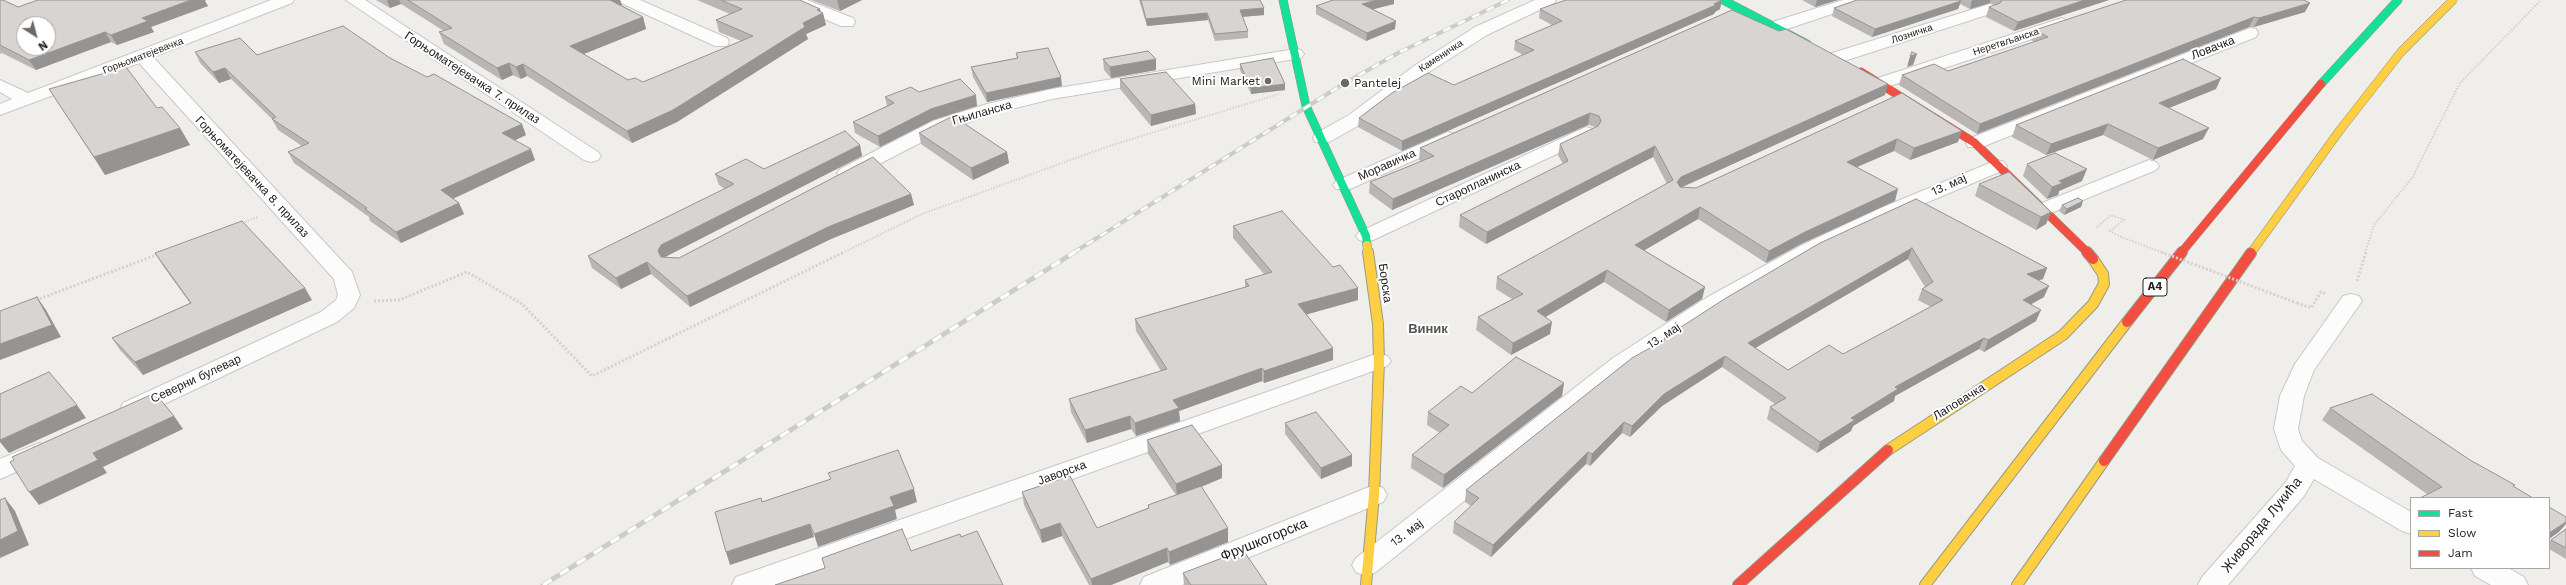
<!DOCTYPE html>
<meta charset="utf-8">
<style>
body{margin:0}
#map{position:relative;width:2566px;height:585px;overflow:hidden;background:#f0eeeb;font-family:"Work Sans",sans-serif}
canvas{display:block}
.legend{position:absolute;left:2410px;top:497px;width:140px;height:72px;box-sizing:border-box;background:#fff;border:1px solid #a7a7a7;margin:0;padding:5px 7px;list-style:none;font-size:12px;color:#222}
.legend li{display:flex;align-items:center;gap:8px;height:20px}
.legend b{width:20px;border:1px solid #a7a7a7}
.north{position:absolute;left:16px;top:16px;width:40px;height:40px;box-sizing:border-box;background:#fff;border:1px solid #a7a7a7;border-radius:50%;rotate:144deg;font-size:11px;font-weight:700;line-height:16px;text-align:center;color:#222}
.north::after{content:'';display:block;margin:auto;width:14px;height:18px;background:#6a6968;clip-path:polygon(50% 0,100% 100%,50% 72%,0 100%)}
</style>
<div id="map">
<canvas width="2566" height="585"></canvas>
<ul class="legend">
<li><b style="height:5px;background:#16e098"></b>Fast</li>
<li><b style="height:5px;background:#ffcf43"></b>Slow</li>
<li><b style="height:5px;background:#f24e42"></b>Jam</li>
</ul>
<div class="north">N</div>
</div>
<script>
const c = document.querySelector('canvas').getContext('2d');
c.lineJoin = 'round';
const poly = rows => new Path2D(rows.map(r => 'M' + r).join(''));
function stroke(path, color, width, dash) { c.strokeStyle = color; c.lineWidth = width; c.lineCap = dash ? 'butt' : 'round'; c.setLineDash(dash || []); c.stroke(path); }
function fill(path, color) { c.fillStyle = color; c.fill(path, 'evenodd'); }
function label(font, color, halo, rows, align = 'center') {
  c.font = font + ' "Work Sans",sans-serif'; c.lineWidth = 4; c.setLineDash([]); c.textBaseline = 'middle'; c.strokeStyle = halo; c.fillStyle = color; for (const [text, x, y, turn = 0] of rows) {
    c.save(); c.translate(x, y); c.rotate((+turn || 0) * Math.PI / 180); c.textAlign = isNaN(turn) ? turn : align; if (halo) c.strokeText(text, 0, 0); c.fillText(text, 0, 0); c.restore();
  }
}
const street = poly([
 [271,0,294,0,292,3,153,57,352,272,360,295,354,308,337,322,141,415,132,417,123,415,120,409,123,403,321,312,336,300,338,295,334,279,139,63,0,115,0,104,12,99,0,92,0,80,28,93,271,0],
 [346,0,365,0,598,152,601,156,598,160,591,162,584,160,346,0],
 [619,0,640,0,727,38,729,42,727,46,715,46,621,3,619,0],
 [785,0,807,0,853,18,855,22,853,26,841,26,787,3,785,0],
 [1535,0,1556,0,1554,3,1487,35,1426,74,1363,123,1329,142,1315,142,1313,138,1315,134,1349,115,1414,66,1475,27,1535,0],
 [1843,0,1867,0,1865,3,1781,31,1769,31,1767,27,1769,23,1843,0],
 [1990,4,1996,6,1998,9,1996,12,1841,62,1835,63,1829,62,1826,58,1829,54,1990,4],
 [2062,18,2070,23,2068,27,1887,87,1881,88,1875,87,1872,83,1875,79,2062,18],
 [2250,28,2256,29,2258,33,2256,37,1982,147,1968,147,1966,143,1968,139,2250,28],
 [1295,49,1301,50,1304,54,1301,58,1052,99,999,112,947,129,854,177,840,177,837,173,840,169,933,121,987,104,1052,89,1295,49],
 [1586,127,1593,129,1595,133,1593,137,1373,240,1366,242,1359,240,1356,236,1359,232,1586,127],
 [1448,132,1455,134,1457,138,1455,142,1350,189,1336,189,1333,185,1336,181,1448,132],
 [1997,160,2004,162,2007,166,2004,170,1897,215,1816,253,1722,308,1629,368,1376,572,1366,576,1356,572,1352,565,1356,558,1613,358,1706,298,1802,245,1883,207,1997,160],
 [2149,160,2156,162,2159,166,2156,170,2051,213,2044,215,2037,213,2034,209,2037,205,2149,160],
 [2351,294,2359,296,2362,301,2314,370,2304,396,2298,429,2302,441,2318,458,2411,512,2411,534,2402,531,2314,479,2304,496,2228,585,2198,585,2202,577,2286,482,2295,466,2281,450,2274,429,2280,396,2295,364,2343,296,2351,294],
 [1379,353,1387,356,1391,361,1387,366,777,585,732,585,736,577,1379,353],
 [39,443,48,446,52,452,48,458,0,479,0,459,39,443],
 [1374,485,1383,488,1387,495,1383,502,1182,585,1140,585,1144,577,1374,485],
 [2471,568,2508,568,2524,577,2528,585,2491,585,2475,576,2471,568]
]);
const fast = poly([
 [1283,0,1306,106,1366,236,1367,245],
 [1723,0,1807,44],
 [2321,84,2398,0]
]);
const slowFar1 = poly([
 [1367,245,1368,253],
 [2251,253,2340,130,2401,52,2453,0]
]);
const slow = poly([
 [1888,450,2063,335,2093,304,2104,284,2103,274,2093,259],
 [1366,585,1374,495,1379,361,1378,324,1368,252],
 [1925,585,2127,322],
 [2017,585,2104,461]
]);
const jamFar1 = poly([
 [1861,72,1975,143,2088,253],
 [2181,253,2321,84]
]);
const jam = poly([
 [2087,252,2093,259],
 [2127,322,2182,252],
 [2104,461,2251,253],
 [1738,585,1888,450]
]);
stroke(street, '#c9c8c7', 2);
stroke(fast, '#999a82', 9);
stroke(slowFar1, '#999a82', 9);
stroke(slow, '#999a82', 12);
stroke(jamFar1, '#999a82', 9);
stroke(jam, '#999a82', 12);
stroke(poly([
 [242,223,258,217],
 [2096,228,2111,215,2124,220,2110,231,2121,237],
 [842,253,922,214,1109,146,1279,94],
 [2365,253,2374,225,2412,178,2460,83,2541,0]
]), '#dccecd', 2, [1.5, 1.5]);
stroke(poly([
 [2357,281,2366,252],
 [36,300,159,254],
 [374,301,399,300,467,272,522,304,592,376,844,252],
 [2297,303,2311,308,2321,292,2326,294]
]), '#dccecd', 3, [2, 2]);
fill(street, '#fdfcfc');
stroke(fast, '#16e098', 8);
stroke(slowFar1, '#ffcf43', 8);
stroke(slow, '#ffcf43', 10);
stroke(jamFar1, '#f24e42', 8);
stroke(jam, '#f24e42', 10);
const railFar1 = poly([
 [1073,253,1345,83,1398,53,1508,0]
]);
const rail = poly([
 [543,585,1075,252]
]);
stroke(railFar1, '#ccc', 4);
stroke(rail, '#ccc', 5);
stroke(railFar1, '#fff', 2.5, [8]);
stroke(rail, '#fff', 3.5, [10]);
stroke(poly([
 [2121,237,2164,253]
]), '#dccecd', 2, [1.5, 1.5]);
stroke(poly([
 [2161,252,2297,303]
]), '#dccecd', 3, [2, 2]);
fill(poly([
 [0,0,18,7,205,1,208,6,151,27,154,32,117,45,111,42,36,70,2,53,0,54],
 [376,0,620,0,622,5,621,5,643,17,646,29,583,54,628,80,643,82,741,41,719,32,716,20,730,14,697,0,800,0,821,12,826,25,806,34,808,39,677,122,632,143,527,76,521,79,513,75,502,80,444,44,439,32,444,31,401,4,390,8],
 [811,0,862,0,840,11],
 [1139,0,1260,0,1264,8,1264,15,1242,17,1248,31,1248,38,1215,41,1208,20,1147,26],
 [1333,0,1394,0,1394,4,1373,9,1395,29,1366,41,1316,14,1316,6],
 [1722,0,1720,9,1715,12,1714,14,1402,151,1358,127,1359,118,1454,85,1523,55,1514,50,1515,41,1552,25,1539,18,1540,9],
 [1802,0,1838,0,1815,7],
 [1857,0,2109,0,2014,31,1986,17,1989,7,1996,5,1990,3,1970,9,1960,4,1958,9,1872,37,1832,16,1834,8],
 [1732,10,1885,95,1681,187,1696,188,1902,93,1958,142,1910,160,1894,151,1857,167,1895,201,1801,244,1766,263,1698,219,1644,250,1705,287,1702,299,1666,322,1604,282,1546,317,1550,334,1511,355,1476,330,1478,317,1512,299,1496,289,1497,277,1667,184,1653,157,1486,244,1459,227,1460,215,1563,164,1558,155,1560,144,1596,127,1588,125,1392,210,1369,193,1370,182,1421,161,1419,160,1420,148],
 [2305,12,2254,27,2249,27,1977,134,1899,85,1902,75,1948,71,2035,42,2031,40,2035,30],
 [195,52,257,55,390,58,526,135,515,140,535,160,453,199,459,203,464,214,401,243,370,221,369,217,294,163,288,152,302,146,278,130,272,119,231,79,219,83,200,63],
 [1016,53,1062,86,987,102,973,77,971,67,1017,58],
 [1103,59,1156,70,1111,78,1104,70],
 [1240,64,1285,90,1251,94,1240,70],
 [1120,79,1195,104,1196,114,1151,126,1120,89],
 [49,89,157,108,180,128,190,145,105,175],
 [2216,89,2169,108,2203,139,2153,160,2103,135,2046,155,2012,137,2016,125],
 [919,92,977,106,933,120,880,147,855,133,853,122,887,106,885,97],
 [919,133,1007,152,1009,163,973,180,921,144],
 [860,145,862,156,665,257,679,258,911,194,914,205,831,239,690,307,651,274,621,289,592,268,588,256,725,189,719,185,715,174,764,169],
 [2027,164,2082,181,2059,191,2058,195,2047,199,2023,176],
 [1979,184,2051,212,2046,224,2036,230,1975,196],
 [1916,199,2047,268,2043,279,2039,280,2044,297,2031,304,2036,321,1984,352,1979,349,1895,396,1894,401,1853,426,1851,431,1817,453,1767,419,1770,407,1775,404,1722,367,1662,406,1630,437,1622,433,1590,466,1586,464,1491,557,1453,533,1454,522,1471,506,1465,502,1466,490,1663,340,1664,338],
 [1908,259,1925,287,1922,289,1918,300,1931,307,1843,354,1788,370,1755,348],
 [2062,205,2081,207,2064,215,2059,211],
 [1233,226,1358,300,1306,314,1333,348,1333,360,1264,383,1262,381,1179,411,1180,421,1136,436,1131,429,1087,443,1071,412,1069,399,1161,371,1136,331,1135,319,1245,287,1245,280,1264,274,1233,238],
 [155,253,312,300,143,375,120,350,112,338,190,303,163,266],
 [1564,383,1562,396,1443,488,1411,468,1412,455,1440,433,1427,425,1428,412,1472,393],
 [2330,408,2470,460,2515,485,2427,494,2322,420],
 [1285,423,1352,466,1321,479,1285,434],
 [1147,440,1222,465,1222,478,1201,487,1228,528,1228,542,1170,565,1168,562,1111,585,1089,585,1062,536,1042,543,1024,505,1022,492,1097,528,1148,508,1148,505,1176,495,1148,454],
 [2566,529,2566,559,2549,549,2549,542,2551,540],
 [1183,573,1267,585,1184,585]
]), '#b9b6b5');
fill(poly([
 [191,0,206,0,205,1,208,6,151,27,154,32,117,45,111,35,142,18],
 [387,0,399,0,401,4,390,8],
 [608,0,620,0,622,5,611,9],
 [837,0,862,0,840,11],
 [1377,0,1394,0,1394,4,1362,12,1362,4],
 [1722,0,1720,9,1715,12,1714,14,1402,151,1402,141],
 [1817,0,1838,0,1815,7],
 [1972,0,1990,0,1990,3,1970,9],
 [2085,0,2109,0,2014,31,2018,22],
 [1961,1,1958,9,1872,37,1875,29],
 [2310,3,2305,12,2254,27,2259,18],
 [1264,8,1264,15,1240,17,1240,10],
 [820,9,821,14,823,13,826,25,806,34,808,39,677,122,632,143,627,131,803,23,817,10],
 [1207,13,1208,20,1147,26,1146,19],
 [643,17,646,29,574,58,570,46],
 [2254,17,2249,27,1977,134,1980,124],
 [1396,21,1395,29,1366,41,1367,33],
 [105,32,111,42,36,70,29,60],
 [1917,54,1913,65,1907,67,1910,56],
 [1156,59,1156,70,1111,78,1110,67],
 [509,63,513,75,502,80,497,68],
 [523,64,527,76,521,79,516,67],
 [225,68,231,79,219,83,213,72],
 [1061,77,1062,86,987,102,986,93],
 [2221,78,2216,89,2154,114,2159,103],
 [1285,84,1285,90,1251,94,1251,88],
 [1888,84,1885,95,1678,189,1677,182,1681,177],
 [976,95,977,106,933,120,880,147,878,136,931,109],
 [1195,104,1196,114,1151,126,1151,115],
 [1590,113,1588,125,1392,210,1393,199],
 [522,124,526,135,507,144,502,133],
 [2108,124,2103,135,2046,155,2051,144],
 [180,128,190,145,105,175,94,157],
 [2209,128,2203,139,2153,160,2158,148],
 [1962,131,1958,142,1910,160,1914,148],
 [1897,139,1894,151,1843,173,1847,162],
 [860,145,862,156,665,257,662,262,658,251,661,245],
 [1655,146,1653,157,1486,244,1487,232],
 [531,149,535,160,446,202,441,190],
 [1007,152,1009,163,973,180,971,168],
 [2087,169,2082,181,2059,191,2058,195,2047,199,2052,187,2059,181],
 [1898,189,1895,201,1801,244,1766,263,1769,251,1805,232],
 [911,194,914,205,831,239,690,307,687,296,828,227],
 [2083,201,2081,207,2064,215,2067,209],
 [459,203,464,214,401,243,396,232],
 [1700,207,1698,219,1633,257,1635,245],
 [2051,212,2046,224,2036,230,2041,217],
 [1912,248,1908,259,1745,354,1748,343],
 [647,262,651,274,621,289,616,278],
 [2047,268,2043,279,2023,285,2027,274],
 [1607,270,1604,282,1535,323,1537,311],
 [2049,286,2044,297,2019,311,2023,300],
 [1705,287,1702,299,1666,322,1669,310],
 [305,288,312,300,143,375,135,362],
 [1358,288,1358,300,1298,317,1298,304],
 [37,297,46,310,61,337,0,360,0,344],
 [2041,310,2036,321,1984,352,1988,340],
 [1552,322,1550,334,1511,355,1513,343],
 [1984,338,1979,349,1895,396,1894,401,1853,426,1851,431,1817,453,1820,442,1851,418,1895,387],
 [1333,348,1333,360,1264,383,1264,371],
 [1725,356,1722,367,1662,406,1630,437,1632,426,1664,394],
 [1262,368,1262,381,1179,411,1180,421,1136,436,1135,423,1173,400],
 [1564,383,1562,396,1443,488,1444,475],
 [77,405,86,418,9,453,0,442,0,440],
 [174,416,183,429,103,467,107,473,39,505,29,492,93,453],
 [1130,416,1131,429,1087,443,1085,430],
 [1624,422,1622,433,1590,466,1592,454],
 [1588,452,1586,464,1491,557,1493,545],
 [1352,455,1352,466,1321,479,1321,468],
 [1222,465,1222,478,1177,497,1176,484],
 [914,489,917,502,895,510,897,519,818,547,814,534,890,497],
 [5,498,15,511,29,545,0,558,0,540],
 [2566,522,2566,524,2559,532,2549,539,2549,533],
 [1060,523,1062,536,1042,543,1040,530],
 [810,524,814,537,730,565,726,552],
 [1228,528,1228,542,1170,565,1169,552],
 [1167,548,1168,562,1111,585,1092,585,1091,579]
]), '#969493');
const building = poly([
 [0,0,3,0,18,7,38,0,191,0,142,18,148,21,111,35,105,32,29,60,0,45,0,0],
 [24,24,48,24,48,48,24,48,24,24],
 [408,0,610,0,643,17,570,46,628,80,635,78,643,82,753,36,716,20,742,9,721,0,800,0,820,9,817,10,823,13,803,23,805,27,673,110,627,131,523,64,516,67,509,63,497,68,439,32,452,28,408,0],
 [1141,0,1260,0,1264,8,1240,10,1248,31,1215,34,1207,13,1146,19,1141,0],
 [1333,0,1377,0,1362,4,1396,21,1367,33,1316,6,1333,0],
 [1566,0,1722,0,1714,4,1716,5,1402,141,1359,118,1392,93,1428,73,1454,85,1534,50,1515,41,1562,21,1540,9,1566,0],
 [1857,0,1959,0,1961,1,1875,29,1834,8,1857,0],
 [2002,0,2085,0,2018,22,1989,7,2000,3,2002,0],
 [2126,0,2304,0,2310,3,2259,18,2254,17,1980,124,1902,75,1934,64,1948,71,2048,37,2035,30,2126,0],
 [1732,10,1779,31,1786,29,1888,84,1681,177,1677,182,1680,187,1696,188,1902,93,1962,131,1914,148,1897,139,1847,162,1898,189,1805,232,1769,251,1700,207,1635,245,1705,287,1669,310,1607,270,1537,311,1552,322,1513,343,1478,317,1523,294,1497,277,1673,180,1655,146,1487,232,1460,215,1568,161,1560,144,1598,126,1601,121,1599,116,1590,113,1393,199,1370,182,1434,156,1420,148,1732,10],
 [343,26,390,58,427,77,434,74,522,124,502,133,531,149,441,190,459,203,396,232,365,209,367,208,288,152,309,143,272,119,276,117,225,68,213,72,195,52,240,38,257,55,343,26],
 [1048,48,1061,77,986,93,971,67,1018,58,1016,53,1048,48],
 [1148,51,1156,59,1110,67,1103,59,1148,51],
 [1912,52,1917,54,1910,56,1912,52],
 [1273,58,1285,84,1251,88,1240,64,1273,58],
 [2183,59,2221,78,2159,103,2209,128,2158,148,2108,124,2051,144,2016,125,2183,59],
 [126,67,157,108,162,107,180,128,94,157,49,89,126,67],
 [1166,72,1195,104,1151,115,1120,79,1166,72],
 [960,79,976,95,931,109,878,136,853,122,894,103,885,97,911,87,919,92,960,79],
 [953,116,1007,152,971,168,919,133,953,116],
 [845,131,860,145,661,245,658,251,661,257,679,258,873,157,911,194,828,227,687,296,647,262,616,278,588,256,734,184,715,174,746,159,764,169,845,131],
 [2055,153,2087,169,2059,181,2063,183,2052,187,2027,164,2055,153],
 [2009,172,2051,212,2041,217,1979,184,2009,172],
 [2078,198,2083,201,2067,209,2062,205,2078,198],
 [1916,199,2047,268,2027,274,2049,286,2023,300,2041,310,1988,340,1984,338,1895,387,1898,389,1851,418,1855,420,1820,442,1770,407,1786,398,1725,356,1664,394,1632,426,1624,422,1592,454,1588,452,1493,545,1454,522,1479,498,1466,490,1632,358,1666,339,1664,338,1726,298,1820,243,1916,199],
 [1912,248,1933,282,1922,289,1943,300,1843,354,1829,345,1788,370,1748,343,1912,248],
 [1282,211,1333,267,1340,265,1358,288,1298,304,1333,348,1264,371,1262,368,1173,400,1179,408,1135,423,1130,416,1085,430,1069,399,1167,369,1135,319,1249,286,1245,280,1272,272,1233,226,1282,211],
 [242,221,305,288,135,362,112,338,191,303,155,253,242,221],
 [37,297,52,325,0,344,0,311,37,297],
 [1516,357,1564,383,1444,475,1412,455,1449,425,1428,412,1461,386,1472,393,1516,357],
 [49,372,77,405,0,440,0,394,49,372],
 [155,393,174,416,93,453,98,460,29,492,10,462,14,460,12,457,155,393],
 [2372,394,2470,460,2515,485,2513,486,2533,498,2420,498,2442,487,2330,408,2372,394],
 [1316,412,1352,455,1321,468,1285,423,1316,412],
 [1192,425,1222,465,1176,484,1147,440,1192,425],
 [898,450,914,489,890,497,894,506,814,534,810,524,726,552,715,512,761,498,762,502,831,479,828,473,898,450],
 [1070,476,1097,528,1149,508,1148,505,1201,486,1228,528,1169,552,1167,548,1091,579,1060,523,1040,530,1022,492,1070,476],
 [5,498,18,531,0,540,0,500,5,498],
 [2549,507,2566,517,2566,522,2549,533,2549,507],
 [902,529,911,551,960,534,961,537,977,531,1003,585,775,585,825,568,822,558,902,529],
 [2566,529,2566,548,2551,540,2566,529],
 [1243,550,1267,585,1191,585,1183,573,1243,550]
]);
fill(building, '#d7d4d2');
stroke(building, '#969493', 1);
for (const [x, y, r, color] of [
 [1268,81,4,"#6a6968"],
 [1345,83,5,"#6a6968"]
]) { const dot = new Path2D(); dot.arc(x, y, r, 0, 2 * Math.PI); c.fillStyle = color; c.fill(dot); stroke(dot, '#fff', 1.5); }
label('10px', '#222', '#fff', [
 ["Лозничка",1912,34,-18],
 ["Неретвљанска",2006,42,-18],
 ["Горњоматејевачка",143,56,-21],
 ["Каменичка",1441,56,-33]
]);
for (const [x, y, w] of [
 [2155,287,24]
]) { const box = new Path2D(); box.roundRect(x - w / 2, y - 9, w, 18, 3); c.fillStyle = '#fff'; c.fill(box); stroke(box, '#222', 1); }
label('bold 11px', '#222', null, [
 ["A4",2155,287]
]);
label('12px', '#222', '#fff', [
 ["Ловачка",2213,48,-21],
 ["Горњоматејевачка 7. прилаз",472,78,33],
 ["Гњиланска",982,113,-16],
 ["Моравичка",1387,165,-24],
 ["Горњоматејевачка 8. прилаз",252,177,47],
 ["Старопланинска",1478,184,-25],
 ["13. мај",1949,185,-24],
 ["Борска",1385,283,82],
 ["13. мај",1664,336,-33],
 ["Северни булевар",196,379,-25],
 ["Лаповачка",1959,402,-32],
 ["Јаворска",1062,473,-20],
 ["13. мај",1407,533,-37]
]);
label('12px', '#222', '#fff', [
 ["Mini Market",1260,81],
 ["Pantelej",1354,83,"left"]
], 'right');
label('bold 13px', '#555', '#fff', [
 ["Виник",1428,329]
]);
label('14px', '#222', '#fff', [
 ["Живорада Лукића",2262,525,-51],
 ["Фрушкогорска",1264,540,-22]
]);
</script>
